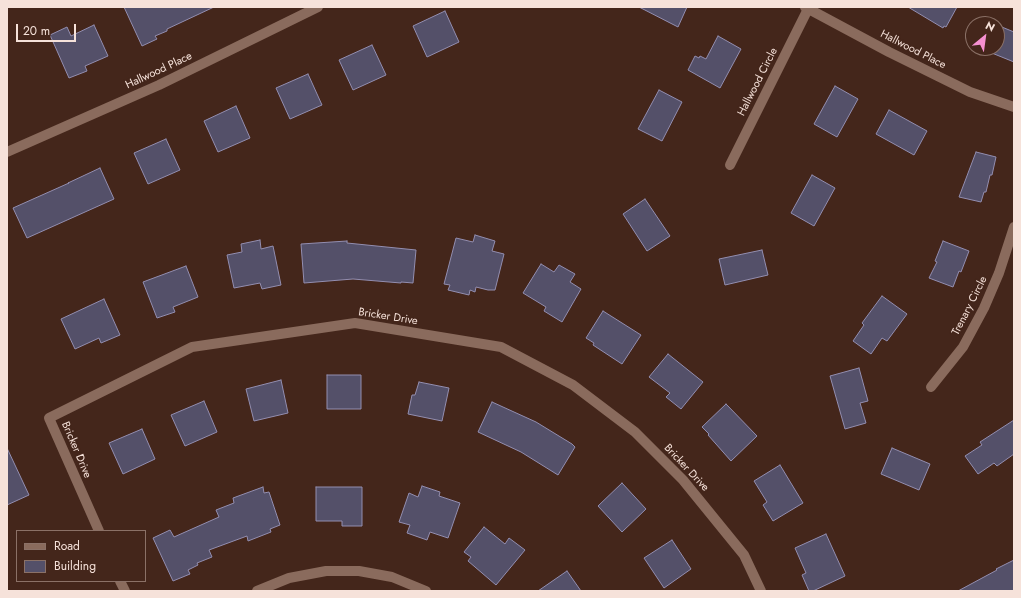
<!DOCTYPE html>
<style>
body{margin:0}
#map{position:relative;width:1021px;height:598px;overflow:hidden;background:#44261b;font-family:Jost,sans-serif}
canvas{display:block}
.frame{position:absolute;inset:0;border:8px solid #f6e2da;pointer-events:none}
.legend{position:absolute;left:16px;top:530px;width:130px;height:52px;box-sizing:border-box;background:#44261b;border:1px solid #8b7167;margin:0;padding:5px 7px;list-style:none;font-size:12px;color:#f6e2da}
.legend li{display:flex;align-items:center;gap:8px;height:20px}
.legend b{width:20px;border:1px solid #8b7167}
.north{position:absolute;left:965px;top:16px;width:40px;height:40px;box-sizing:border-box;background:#44261b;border:1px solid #8b7167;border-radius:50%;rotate:29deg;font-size:11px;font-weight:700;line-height:16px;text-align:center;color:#f6e2da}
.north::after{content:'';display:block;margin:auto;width:14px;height:18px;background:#f690d0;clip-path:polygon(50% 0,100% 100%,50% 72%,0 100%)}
.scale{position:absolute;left:16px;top:24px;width:60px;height:18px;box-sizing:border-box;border:2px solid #f6e2da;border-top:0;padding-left:5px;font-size:12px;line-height:14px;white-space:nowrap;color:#f6e2da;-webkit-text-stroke:3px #44261b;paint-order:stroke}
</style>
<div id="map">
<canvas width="1021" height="598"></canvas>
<div class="frame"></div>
<ul class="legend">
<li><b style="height:5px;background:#8a6b5d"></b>Road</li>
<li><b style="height:11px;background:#545069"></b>Building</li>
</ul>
<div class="north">N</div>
<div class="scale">20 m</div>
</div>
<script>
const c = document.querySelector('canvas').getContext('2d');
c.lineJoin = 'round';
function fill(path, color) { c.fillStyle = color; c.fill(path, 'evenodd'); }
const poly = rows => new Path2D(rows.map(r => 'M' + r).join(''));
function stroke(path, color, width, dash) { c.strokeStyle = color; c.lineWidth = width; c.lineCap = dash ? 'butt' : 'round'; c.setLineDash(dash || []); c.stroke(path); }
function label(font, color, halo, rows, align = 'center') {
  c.font = font + ' Jost,sans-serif'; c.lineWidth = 3.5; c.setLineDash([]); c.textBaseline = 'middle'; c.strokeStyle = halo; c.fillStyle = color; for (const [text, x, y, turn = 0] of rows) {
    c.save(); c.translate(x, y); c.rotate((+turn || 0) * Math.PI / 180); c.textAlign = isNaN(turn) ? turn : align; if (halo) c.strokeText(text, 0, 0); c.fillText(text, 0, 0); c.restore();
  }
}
const building = poly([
 [124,7,214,7,167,29,167,31,155,36,157,39,142,46,124,7],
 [639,7,687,7,678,27,639,7],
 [908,7,957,7,946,27,944,26,943,28,908,7],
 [445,11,459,42,427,57,413,26,445,11],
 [94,25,108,56,85,66,87,71,69,78,50,35,67,27,71,36,94,25],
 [997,25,1014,32,1014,62,982,49,997,48,997,25],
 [718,36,741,49,720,88,688,70,695,56,699,58,700,56,706,59,718,36],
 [372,45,386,75,353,90,339,60,372,45],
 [308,74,322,105,290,119,276,88,308,74],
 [835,86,858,99,837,137,814,124,835,86],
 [659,90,682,102,662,141,638,129,659,90],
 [236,106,250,138,218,152,204,121,236,106],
 [889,110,927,131,914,155,876,134,889,110],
 [166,139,180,170,148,184,134,153,166,139],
 [976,152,996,157,992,175,990,175,986,192,984,192,981,202,959,197,976,152],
 [100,168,114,199,27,238,13,208,69,183,68,183,100,168],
 [812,175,835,188,814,226,791,213,812,175],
 [645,199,670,236,647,251,623,214,645,199],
 [475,235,495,241,492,251,504,254,495,290,488,290,476,287,475,292,470,290,469,295,448,290,450,285,444,284,456,238,473,242,475,235],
 [260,240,261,249,273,246,281,285,262,289,260,283,234,288,227,255,242,252,241,244,260,240],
 [347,241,347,243,416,250,413,283,401,282,401,283,353,279,304,283,301,244,347,241],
 [943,241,969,251,961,272,959,271,953,287,929,278,937,262,935,261,943,241],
 [762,250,768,275,725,285,719,259,762,250],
 [541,264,554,272,559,265,575,274,570,282,581,289,562,322,544,311,546,307,523,293,541,264],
 [186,266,198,297,173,307,175,312,157,318,143,282,186,266],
 [882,296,907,314,887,341,882,338,871,354,853,341,864,325,862,323,882,296],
 [104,299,120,335,101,343,99,338,75,349,61,319,104,299],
 [603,311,641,335,622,364,593,345,594,343,586,338,603,311],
 [668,354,703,382,681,409,666,397,670,393,649,377,668,354],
 [859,368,868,401,860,403,866,423,845,429,830,376,859,368],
 [327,375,361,375,361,409,327,409,327,375],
 [281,380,288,413,254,421,246,389,281,380],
 [419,382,449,388,442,421,408,414,412,395,415,395,419,382],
 [204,401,217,432,185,446,171,415,204,401],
 [492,402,536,422,572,444,575,447,558,475,521,452,478,432,492,402],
 [726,404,757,436,731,461,708,435,709,434,702,427,726,404],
 [1014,420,1014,454,997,466,994,463,978,474,965,456,982,445,980,442,1014,420],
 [142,429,155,459,123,474,109,443,142,429],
 [7,448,29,495,7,505,7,448],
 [892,448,930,464,919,490,881,474,892,448],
 [780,465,803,503,773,521,763,505,767,502,754,481,780,465],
 [622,483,646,509,622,532,598,506,622,483],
 [422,486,440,492,439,496,460,503,448,538,430,532,427,540,407,533,410,525,399,522,409,493,418,497,422,486],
 [263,487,264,493,269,492,280,525,270,529,271,532,248,541,247,536,209,550,212,557,197,563,198,565,188,570,190,574,173,581,153,538,170,530,174,537,219,517,216,510,234,503,233,498,263,487],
 [316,487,362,487,362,526,342,526,342,521,316,521,316,487],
 [484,527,505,544,509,538,525,550,496,585,468,561,471,557,464,552,484,527],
 [826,534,845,576,813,591,809,591,802,575,806,573,795,548,826,534],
 [672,540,691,569,664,588,644,558,672,540],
 [1014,560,1014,591,958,591,997,570,996,569,1014,560],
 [567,571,581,591,538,591,567,571]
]);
fill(building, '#545069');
stroke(building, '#938eb0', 1);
stroke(poly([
 [805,7,889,52,970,92,1014,107],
 [7,152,159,85,318,7],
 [730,165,808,9],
 [931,387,963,347,984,308,999,273,1014,227],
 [99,531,49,418,192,347,355,323,501,347,573,385,635,432,683,480,744,555,761,591],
 [120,581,125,591],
 [257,591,289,578,326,571,359,571,392,577,426,591]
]), '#8a6b5d', 10);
label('11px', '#f6e2da', '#44261b', [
 ["Hallwood Place",913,50,27],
 ["Hallwood Place",159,71,-25],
 ["Hallwood Circle",758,82,-63],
 ["Trenary Circle",970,306,-63],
 ["Bricker Drive",388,317,9],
 ["Bricker Drive",76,450,67],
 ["Bricker Drive",686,468,47]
]);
</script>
